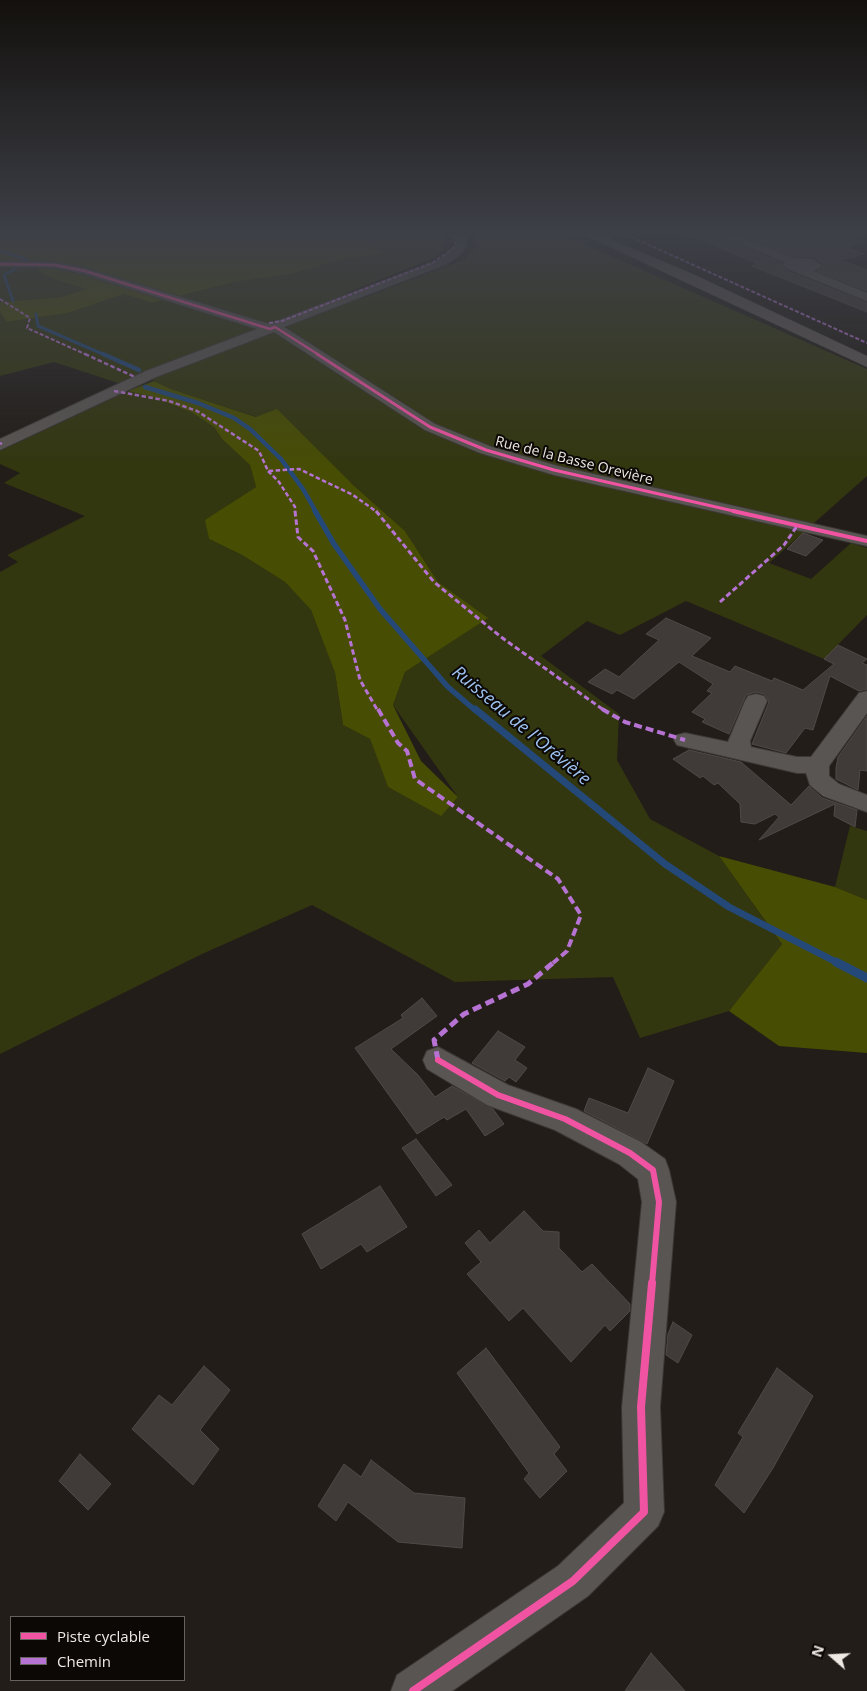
<!DOCTYPE html>
<meta charset="utf-8">
<style>
body{margin:0}
#map{position:relative;width:867px;height:1691px;overflow:hidden;background:#221d18;font-family:"Open Sans",sans-serif}
canvas{display:block}
.legend{position:absolute;left:10px;top:1616px;width:175px;height:65px;box-sizing:border-box;background:#0b0805;border:1px solid #66625e;margin:0;padding:6px 9px;list-style:none;font-size:15px;color:#efe9e4}
.legend li{display:flex;align-items:center;gap:10px;height:25px}
.legend b{width:25px;border:1px solid #66625e}
.north{position:absolute;left:807px;top:1631px;width:50px;height:50px;-webkit-text-stroke:4px #0b0805;paint-order:stroke;rotate:289deg;font-size:14px;font-weight:700;line-height:20px;text-align:center;color:#efe9e4}
.north::after{content:'';display:block;margin:auto;width:18px;height:22px;background:#efe9e4;clip-path:polygon(50% 0,100% 100%,50% 72%,0 100%)}
</style>
<div id="map">
<canvas width="867" height="1691"></canvas>
<ul class="legend">
<li><b style="height:6px;background:#f153a3"></b>Piste cyclable</li>
<li><b style="height:6px;background:#b673d3"></b>Chemin</li>
</ul>
<div class="north">N</div>
</div>
<script>
const c = document.querySelector('canvas').getContext('2d');
c.lineJoin = 'round';
function fill(path, color) { c.fillStyle = color; c.fill(path, 'evenodd'); }
const poly = rows => new Path2D(rows.map(r => 'M' + r).join(''));
function stroke(path, color, width, dash) { c.strokeStyle = color; c.lineWidth = width; c.lineCap = dash ? 'butt' : 'round'; c.setLineDash(dash || []); c.stroke(path); }
function label(font, color, halo, rows, align = 'center') {
  c.font = font + ' "Open Sans",sans-serif'; c.lineWidth = 4; c.setLineDash([]); c.textBaseline = 'middle'; c.strokeStyle = halo; c.fillStyle = color; for (const [text, x, y, turn = 0] of rows) {
    c.save(); c.translate(x, y); c.rotate((+turn || 0) * Math.PI / 180); c.textAlign = isNaN(turn) ? turn : align; if (halo) c.strokeText(text, 0, 0); c.fillText(text, 0, 0); c.restore();
  }
}
fill(poly([
 [352,232,445,232,446,234,442,251,437,257,346,293,361,299,465,259,477,245,472,232,556,232,867,369,867,476,769,563,811,579,851,543,867,548,867,615,824,659,686,601,620,635,587,621,541,656,619,714,617,760,650,819,719,856,782,944,729,1011,640,1038,613,977,455,982,312,905,202,954,0,1054,0,572,18,562,7,555,85,516,4,483,20,473,0,464,0,451,128,391,153,397,191,412,214,427,222,439,250,465,256,487,206,520,209,539,242,555,285,582,311,610,335,673,343,725,370,739,388,787,441,815,458,797,393,705,405,672,487,618,438,582,405,531,352,484,257,417,171,389,140,374,118,383,54,362,0,376,0,312,8,322,68,313,124,294,153,303,235,282,291,274,336,261,381,254],
 [0,261,51,262,38,269,52,279,88,289,61,297,0,302],
 [850,826,867,831,867,900,835,887]
]), '#33370f');
fill(poly([
 [0,232,352,232,382,254,336,261,291,274,235,282,152,303,124,294,68,313,7,322,0,312,0,302,61,297,87,289,52,279,37,270,50,262,0,261],
 [154,381,171,389,256,417,277,409,352,484,405,531,438,582,488,618,405,672,393,705,421,761,458,797,441,816,388,787,370,739,343,725,335,673,311,610,285,582,242,555,209,539,205,520,256,487,250,465,222,439,214,427,191,412,153,397,128,391],
 [719,856,835,887,867,900,867,1053,779,1046,729,1011,782,944]
]), '#474d03');
stroke(poly([
 [0,251,28,260],
 [13,301,4,275,21,266],
 [36,314,38,326,105,355]
]), '#244978', 3);
stroke(poly([
 [103,354,139,370],
 [145,387,198,403,234,418,250,429,281,459,303,489,316,512]
]), '#244978', 4.5);
stroke(poly([
 [315,511,334,544,380,609,448,687,476,711]
]), '#244978', 5.5);
stroke(poly([
 [475,709,665,864,729,907,838,963]
]), '#244978', 7);
stroke(poly([
 [836,962,867,978]
]), '#244978', 9);
const building = poly([
 [681,232,711,232,782,263,782,266,790,272,867,303,867,312,752,266,756,263,681,232],
 [731,232,827,232,865,241,846,247,864,254,840,260,867,270,867,291,817,271,824,265,813,257,793,256,731,232],
 [803,533,823,540,806,556,787,549,803,533],
 [666,618,711,638,692,656,730,672,735,666,772,681,774,678,803,690,834,664,824,659,838,645,867,659,862,663,867,665,867,689,859,691,830,676,813,730,805,728,786,753,752,744,769,702,764,694,756,692,746,695,729,734,702,722,705,719,692,712,712,693,707,691,713,684,679,662,634,699,617,690,612,694,588,682,605,669,619,677,659,640,646,634,666,618],
 [867,716,867,771,860,770,858,790,836,779,836,768,838,757,867,716],
 [689,750,741,762,791,805,809,786,822,798,857,810,855,827,834,816,835,804,759,840,779,817,775,814,755,824,741,822,740,804,718,783,714,785,703,776,700,778,673,759,689,750],
 [422,998,437,1016,391,1049,418,1075,435,1097,452,1086,493,1109,504,1124,485,1136,466,1109,447,1120,444,1117,417,1134,355,1048,403,1018,401,1015,422,998],
 [498,1031,525,1047,515,1060,527,1068,516,1082,509,1077,505,1081,472,1063,498,1031],
 [648,1068,674,1081,647,1144,584,1111,589,1098,628,1113,648,1068],
 [416,1139,452,1185,436,1196,402,1148,416,1139],
 [380,1186,407,1227,367,1252,361,1244,321,1269,302,1234,380,1186],
 [524,1211,543,1231,559,1232,559,1248,582,1272,592,1264,630,1304,630,1311,610,1331,605,1325,571,1362,523,1308,509,1321,467,1274,481,1262,465,1243,479,1230,490,1243,524,1211],
 [673,1322,692,1335,678,1363,666,1355,668,1334,673,1322],
 [486,1348,560,1447,554,1454,567,1471,540,1498,524,1479,529,1473,457,1373,486,1348],
 [204,1366,230,1390,200,1430,219,1449,193,1485,132,1429,159,1395,172,1405,204,1366],
 [777,1368,813,1396,773,1468,744,1513,715,1485,743,1437,738,1433,777,1368],
 [80,1454,111,1484,88,1510,59,1481,80,1454],
 [371,1460,414,1493,465,1498,462,1548,398,1542,348,1502,336,1521,318,1506,344,1464,361,1477,371,1460],
 [651,1653,685,1691,625,1691,651,1653]
]);
fill(building, '#403a38');
stroke(building, '#4f4a47', 1);
const minor = poly([
 [454,232,464,232,467,245,460,255,447,264,284,327,435,424,492,447,558,466,867,536,867,546,554,475,480,453,425,430,274,332,156,377,0,450,0,439,146,371,257,329,83,274,55,268,0,267,0,261,55,262,85,268,269,324,439,260,456,245,454,232],
 [713,232,727,232,793,258,812,259,822,266,813,271,867,293,867,301,791,270,785,267,783,265,785,262,713,232],
 [867,691,867,713,829,766,829,776,839,784,867,795,867,812,823,796,810,785,806,773,797,773,685,747,677,745,674,740,677,735,685,733,728,742,745,701,748,696,756,694,764,696,767,701,750,741,751,747,797,757,811,757,859,693,867,691],
 [438,1047,508,1085,576,1109,641,1142,665,1159,669,1170,676,1202,660,1407,664,1512,658,1526,588,1596,452,1691,391,1691,397,1675,558,1566,624,1503,622,1407,642,1202,638,1179,619,1164,555,1130,487,1105,427,1069,423,1060,427,1051,438,1047]
]);
const major = poly([
 [578,232,593,232,695,275,867,356,867,367,578,232]
]);
stroke(minor, '#3c3835', 2);
stroke(major, '#3c3835', 1);
fill(minor, '#595552');
fill(major, '#605855');
stroke(poly([
 [620,232,867,343],
 [0,299,30,318,27,328,87,355],
 [269,323,282,321,432,263,453,249,456,243,452,232]
]), '#b673d3', 2, [4, 2]);
stroke(poly([
 [85,354,135,377],
 [114,391,169,401,197,411,259,451,268,471,299,469,353,495,377,512],
 [0,443,2,444],
 [268,471,279,482,295,507,295,512]
]), '#b673d3', 2.5, [4.5, 2.5]);
stroke(poly([
 [295,511,298,537,313,551,345,620,360,680,378,711],
 [376,511,434,582,501,637,605,711],
 [720,602,784,545,797,526]
]), '#b673d3', 3, [5.5, 3]);
stroke(poly([
 [378,709,398,743,407,751,415,779,558,879,581,915,567,951,553,963],
 [602,709,625,722,685,740]
]), '#b673d3', 4, [8, 4]);
stroke(poly([
 [438,1060,434,1040,464,1014,528,984,554,962]
]), '#b673d3', 5, [9, 5]);
stroke(poly([
 [0,264,55,265,85,271,270,329,275,327,319,355]
]), '#f153a3', 2.5);
stroke(poly([
 [317,354,430,427,486,450,554,470,738,512]
]), '#f153a3', 3);
stroke(poly([
 [733,511,867,541]
]), '#f153a3', 4);
stroke(poly([
 [438,1060,498,1095,565,1119,630,1153,653,1170,659,1202,652,1284]
]), '#f153a3', 6);
stroke(poly([
 [413,1691,573,1581,644,1512,641,1407,652,1283]
]), '#f153a3', 8);
const sky = c.createLinearGradient(0, 0, 0, 468);
sky.addColorStop(0, '#13100d');
sky.addColorStop(0.5, '#3e4048');
sky.addColorStop(1, '#3e404800');
c.fillStyle = sky;
c.fillRect(0, 0, 867, 468);
label('14px', '#efe9e4', '#0b0805', [
 ["Rue de la Basse Orevière",574,461,14]
]);
label('italic 18px', '#9ec2f1', '#0b0805', [
 ["Ruisseau de l'Orévière",521,726,40]
]);
</script>
